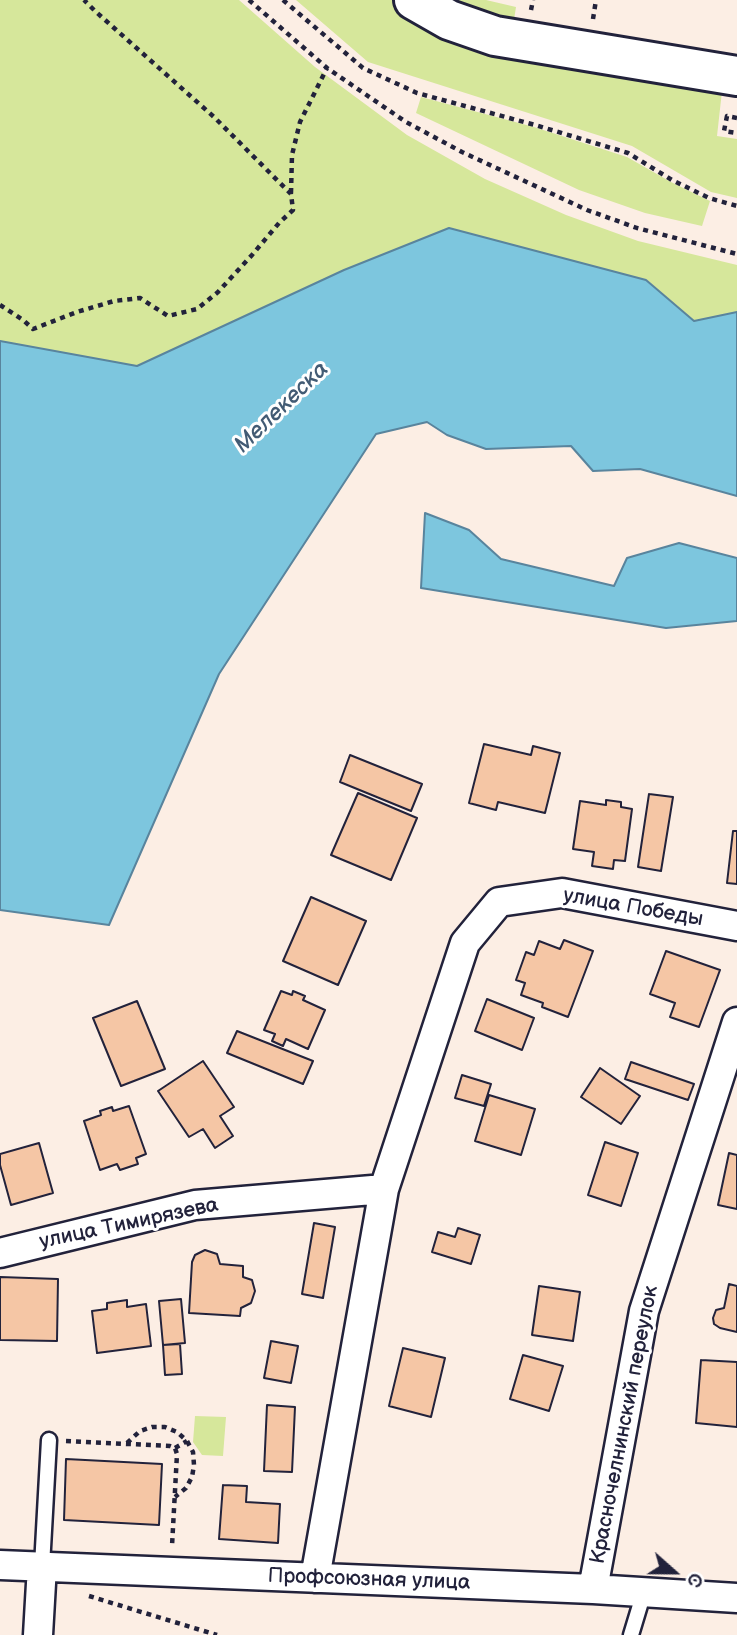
<!DOCTYPE html>
<meta charset="utf-8">
<style>
body{margin:0}
#map{position:relative;width:737px;height:1635px;overflow:hidden;background:#fceee4;font-family:"Balsamiq Sans",sans-serif}
canvas{display:block}
.north{position:absolute;left:639px;top:1537px;width:70px;height:70px;-webkit-text-stroke:5px #fff;paint-order:stroke;rotate:111deg;font-size:19px;font-weight:700;line-height:28px;text-align:center;color:#22223b}
.north::after{content:'';display:block;margin:auto;width:24px;height:32px;background:#22223b;clip-path:polygon(50% 0,100% 100%,50% 72%,0 100%)}
</style>
<div id="map">
<canvas width="737" height="1635"></canvas>
<div class="north">С</div>
</div>
<script>
const c = document.querySelector('canvas').getContext('2d');
c.lineJoin = 'round';
function fill(path, color) { c.fillStyle = color; c.fill(path, 'evenodd'); }
const poly = rows => new Path2D(rows.map(r => 'M' + r).join(''));
function stroke(path, color, width, dash) { c.strokeStyle = color; c.lineWidth = width; c.lineCap = dash ? 'butt' : 'round'; c.setLineDash(dash || []); c.stroke(path); }
function label(font, color, halo, rows, align = 'center') {
  c.font = font + ' "Balsamiq Sans",sans-serif'; c.lineWidth = 6; c.setLineDash([]); c.textBaseline = 'middle'; c.strokeStyle = halo; c.fillStyle = color; for (const [text, x, y, turn = 0] of rows) {
    c.save(); c.translate(x, y); c.rotate((+turn || 0) * Math.PI / 180); c.textAlign = isNaN(turn) ? turn : align; if (halo) c.strokeText(text, 0, 0); c.fillText(text, 0, 0); c.restore();
  }
}
fill(poly([
 [0,0,239,0,315,67,407,135,485,179,566,215,638,241,737,265,737,312,694,321,646,279,344,270,137,366,0,341],
 [296,0,397,0,723,82,717,136,737,139,737,198,711,192,632,146,368,62],
 [443,0,486,0,516,7,513,26],
 [421,97,534,127,627,157,671,182,710,201,702,226,645,213,579,190,416,113],
 [195,1416,226,1417,223,1456,202,1455,193,1442]
]), '#d6e79b');
const water = poly([
 [449,228,646,280,694,321,737,312,737,496,640,469,593,471,571,446,486,449,447,435,427,422,376,434,219,674,109,925,0,910,0,341,137,366,344,270,449,228],
 [425,513,469,530,501,559,614,586,627,558,679,543,737,558,737,621,666,628,421,588,425,513]
]);
fill(water, '#7dc6de');
stroke(water, '#59849d', 2);
const building = poly([
 [484,744,531,755,533,746,560,753,545,813,498,802,496,810,469,803,484,744],
 [350,755,422,784,411,811,340,782,350,755],
 [358,793,417,818,391,880,331,855,358,793],
 [649,794,673,797,661,871,638,867,649,794],
 [606,800,621,802,621,807,632,809,625,861,614,860,613,869,592,866,594,852,573,849,580,801,606,805,606,800],
 [733,831,737,831,737,884,727,883,733,831],
 [311,897,366,921,338,985,283,961,311,897],
 [564,940,593,951,568,1017,542,1007,543,1003,521,995,525,983,516,980,526,952,534,955,539,941,560,949,564,940],
 [666,951,720,970,699,1027,670,1017,675,1003,650,994,666,951],
 [281,991,292,995,293,991,305,996,303,1000,325,1010,308,1049,286,1039,283,1046,272,1041,275,1034,264,1030,281,991],
 [487,999,534,1018,522,1050,475,1031,487,999],
 [137,1001,165,1069,121,1086,93,1018,137,1001],
 [237,1031,313,1061,303,1084,227,1053,237,1031],
 [203,1061,234,1107,220,1116,233,1136,215,1148,203,1129,189,1137,158,1091,203,1061],
 [631,1062,694,1084,688,1100,625,1079,631,1062],
 [600,1068,640,1096,621,1124,581,1097,600,1068],
 [462,1075,491,1084,484,1106,455,1098,462,1075],
 [489,1095,535,1109,521,1155,475,1141,489,1095],
 [129,1106,146,1154,136,1158,138,1164,120,1170,117,1164,100,1170,84,1121,101,1115,100,1111,112,1107,113,1111,129,1106],
 [605,1142,638,1153,621,1206,588,1195,605,1142],
 [39,1143,53,1193,11,1205,0,1165,0,1154,39,1143],
 [729,1153,737,1155,737,1209,718,1205,729,1153],
 [314,1223,335,1227,323,1298,302,1294,314,1223],
 [458,1228,480,1235,471,1264,432,1252,438,1232,455,1237,458,1228],
 [205,1250,217,1254,220,1264,243,1266,243,1277,252,1280,255,1291,251,1303,241,1308,240,1316,189,1313,192,1262,195,1255,205,1250],
 [0,1277,58,1279,57,1341,0,1340,0,1277],
 [729,1284,737,1286,737,1332,720,1328,714,1324,713,1318,716,1310,724,1308,729,1284],
 [539,1286,580,1292,573,1341,532,1335,539,1286],
 [181,1299,185,1343,163,1345,159,1301,181,1299],
 [127,1300,127,1307,146,1304,151,1346,97,1353,92,1311,107,1309,107,1303,127,1300],
 [271,1341,298,1346,291,1383,264,1378,271,1341],
 [180,1344,182,1374,165,1375,163,1345,180,1344],
 [403,1348,445,1358,431,1417,389,1406,403,1348],
 [523,1355,563,1366,549,1411,510,1399,523,1355],
 [701,1360,737,1362,737,1427,696,1423,701,1360],
 [267,1405,295,1407,292,1472,264,1471,267,1405],
 [66,1459,162,1464,159,1525,64,1520,66,1459],
 [223,1485,247,1486,246,1502,280,1504,278,1543,219,1539,223,1485]
]);
fill(building, '#f5c6a5');
stroke(building, '#22223b', 2);
const lane = poly([
 [42,1566,49,1440],
 [631,1635,644,1592]
]);
const street = poly([
 [0,1253,195,1205,384,1189],
 [0,1565,593,1589,737,1598],
 [315,1578,384,1189,465,943,499,902,562,893,737,926],
 [593,1589,644,1311,737,1022],
 [38,1635,42,1566]
]);
const secondary = poly([
 [414,0,449,20,495,36,737,76]
]);
stroke(lane, '#22223b', 19);
stroke(street, '#22223b', 33);
stroke(secondary, '#22223b', 44);
stroke(poly([
 [249,0,327,68,406,122,462,152,587,210,637,228,737,254],
 [283,0,363,68,417,93,535,125,628,153,672,180,709,198,737,206],
 [531,10,533,0],
 [593,19,596,0],
 [737,118,727,116,724,131,737,133],
 [291,193,292,155,300,122,327,68],
 [0,305,23,320,33,329,77,312,114,301,140,298,168,316,197,309,218,292,252,255,279,223,293,210,291,194,214,117,95,11,84,0],
 [66,1441,170,1446,175,1448,177,1454,172,1546],
 [127,1443,140,1431,152,1427,165,1427,177,1432,187,1441,193,1452,194,1465,192,1477,186,1488,175,1497],
 [175,1448,187,1441],
 [89,1596,217,1635]
]), '#22223b', 4.5, [5, 5]);
stroke(lane, '#fff', 14);
stroke(street, '#fff', 28);
stroke(secondary, '#fff', 38);
label('21px', '#22223b', '#fff', [
 ["улица Победы",633,908,10],
 ["улица Тимирязева",129,1224,-12],
 ["Красночелнинский переулок",625,1425,-79],
 ["Профсоюзная улица",369,1580,2]
]);
label('italic 23px', '#425b74', '#fff', [
 ["Мелекеска",282,408,-44]
]);
</script>
